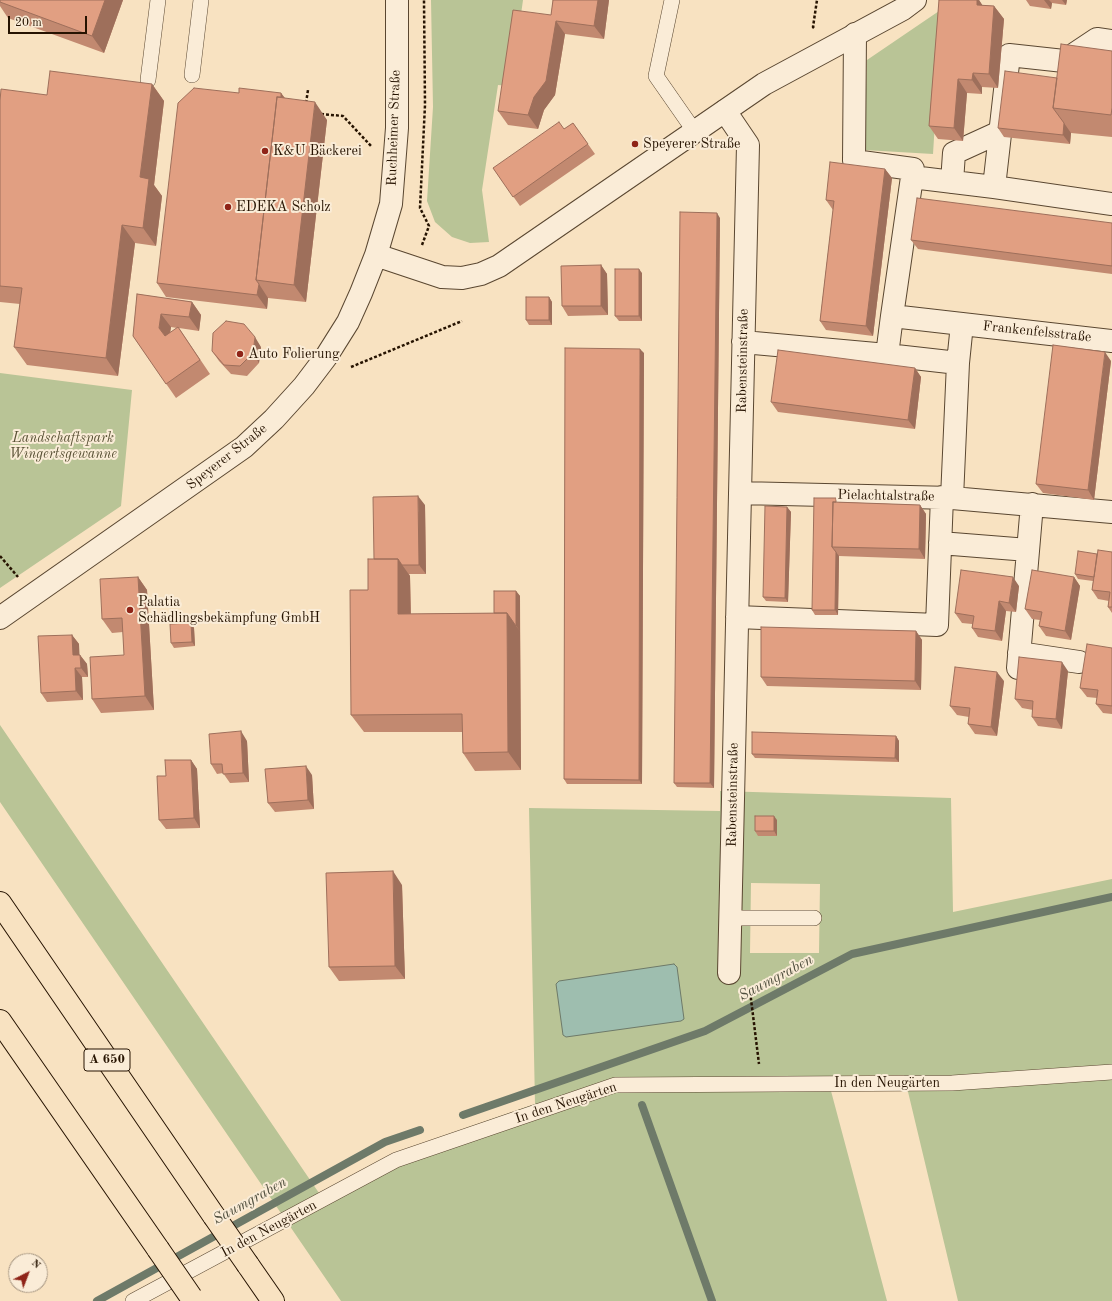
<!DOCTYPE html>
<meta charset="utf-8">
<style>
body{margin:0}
#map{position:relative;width:1112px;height:1301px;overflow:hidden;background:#f8e2c1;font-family:"Old Standard TT",serif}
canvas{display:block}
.north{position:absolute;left:8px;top:1253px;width:40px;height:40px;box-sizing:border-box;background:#faecd7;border:1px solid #a59581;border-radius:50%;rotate:42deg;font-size:11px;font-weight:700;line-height:16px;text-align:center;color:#261301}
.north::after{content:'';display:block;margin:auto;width:14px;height:18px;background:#8f2418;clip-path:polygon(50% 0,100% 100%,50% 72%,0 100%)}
.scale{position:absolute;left:8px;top:16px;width:79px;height:18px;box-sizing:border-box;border:2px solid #261301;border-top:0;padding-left:5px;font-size:12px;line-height:14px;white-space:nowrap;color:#261301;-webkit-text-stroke:3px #faecd7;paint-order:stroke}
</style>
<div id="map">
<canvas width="1112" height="1301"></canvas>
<div class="north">N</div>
<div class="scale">20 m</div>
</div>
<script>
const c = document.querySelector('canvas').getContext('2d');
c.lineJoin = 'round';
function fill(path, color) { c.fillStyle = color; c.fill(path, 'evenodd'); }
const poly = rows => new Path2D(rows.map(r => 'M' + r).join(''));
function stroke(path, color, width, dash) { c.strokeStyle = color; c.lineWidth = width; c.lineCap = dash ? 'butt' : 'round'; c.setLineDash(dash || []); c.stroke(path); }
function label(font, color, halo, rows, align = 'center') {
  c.font = font + ' "Old Standard TT",serif'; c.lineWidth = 4; c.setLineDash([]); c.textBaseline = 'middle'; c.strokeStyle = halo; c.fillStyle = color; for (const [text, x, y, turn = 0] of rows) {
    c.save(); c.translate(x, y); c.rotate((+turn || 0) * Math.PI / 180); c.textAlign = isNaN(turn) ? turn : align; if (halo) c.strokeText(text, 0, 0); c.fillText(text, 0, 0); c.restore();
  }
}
fill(poly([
 [431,0,523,0,511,86,498,85,482,190,489,242,470,243,452,237,435,222,427,201,433,107],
 [942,9,933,154,864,150,867,60],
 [0,373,132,390,121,506,0,588],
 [0,725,319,1193,392,1154,535,1104,529,808,720,811,720,791,951,798,953,912,1112,879,1112,1301,958,1301,904,1075,827,1076,887,1301,341,1301,0,802],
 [751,883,820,884,819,953,750,953]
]), '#b9c496');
const water = poly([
 [674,964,677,967,684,1019,681,1021,566,1037,563,1035,556,984,559,981,674,964]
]);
fill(water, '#9ebeaf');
stroke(water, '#6e7a69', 1);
stroke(poly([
 [642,1105,712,1301],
 [463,1115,705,1031,852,954,1112,897],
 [97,1301,385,1142,420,1130]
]), '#6e7a69', 8);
const service = poly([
 [672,0,656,76,695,132],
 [192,75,201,0],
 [148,80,158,0],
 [730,918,814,918],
 [133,1301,396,1160,615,1085,952,1083,1112,1072]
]);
const minor = poly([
 [855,34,854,161,913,169,912,177,994,187,1112,204],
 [725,111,748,145,729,973],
 [912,177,892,316,1112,341],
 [952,182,954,153,1000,132],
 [994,187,1009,55,1064,61,1097,39,1112,41],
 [743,342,887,355,958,363,952,498],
 [887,355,892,316],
 [958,363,962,324],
 [740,493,952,498,1112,512],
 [940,543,1028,550],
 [737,617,937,625,942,497],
 [1019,653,1079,662],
 [1018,668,1032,504]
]);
const tertiary = poly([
 [376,255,442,277,462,278,481,274,499,266,764,84,903,9,915,0],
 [0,618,244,447,274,419,304,386,326,357,348,322,361,293,376,255,391,204,397,128,397,0]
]);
const motorway = poly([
 [0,903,214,1216],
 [0,1021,158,1249],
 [248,1265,273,1301]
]);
stroke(service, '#5a4731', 16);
stroke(minor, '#5a4731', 24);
stroke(tertiary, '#5a4731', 24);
stroke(motorway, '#261301', 24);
stroke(poly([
 [814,28,813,27,817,0],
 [306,103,308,90],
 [321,114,343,116,371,146],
 [422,245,429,226,420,208,425,105,424,0],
 [351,367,462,321],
 [0,556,18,577],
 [747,989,750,991,759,1064]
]), '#261301', 2.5, [3, 2]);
stroke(service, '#faecd7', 15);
stroke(minor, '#faecd7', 22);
stroke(tertiary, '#faecd7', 22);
stroke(motorway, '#f8e2c1', 22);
const motorwayBridge = poly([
 [214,1216,248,1265],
 [158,1249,191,1297]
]);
stroke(motorwayBridge, '#261301', 24, []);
stroke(motorwayBridge, '#f8e2c1', 22);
fill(poly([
 [0,0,123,0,104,53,8,18,0,6],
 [553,0,609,0,604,39,565,34,555,95,544,110,538,129,508,125,498,111,551,15],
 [939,0,979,0,982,5,994,6,1004,19,998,88,982,87,982,94,967,93,963,141,938,139,929,126],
 [1026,0,1067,0,1066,5,1052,3,1051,9,1030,6],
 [1112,51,1112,137,1071,133,1070,144,1004,137,998,128,1057,78],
 [152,84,164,101,154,185,162,196,156,246,135,243,118,376,27,365,14,347,20,304,0,302,0,101,47,95],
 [239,93,281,93,285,98,327,120,306,302,268,298,267,309,166,297,157,283],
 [573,123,595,154,520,206,493,168,564,129],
 [885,169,892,178,873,336,826,330,820,321,833,210,826,200],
 [720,218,714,788,677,787,674,783],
 [1112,223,1112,274,918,249,911,240],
 [601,265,607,274,608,315,568,316,562,306],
 [642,273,642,321,619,321,615,316],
 [137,294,192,302,201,315,199,331,179,328,210,374,176,398,133,336],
 [171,327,177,328,170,333],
 [549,297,552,302,552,325,529,325,526,320],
 [261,347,259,363,247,376,231,374,219,361,212,351],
 [644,353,642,784,567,784,564,779],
 [1111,361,1094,500,1043,493,1036,484],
 [915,368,921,377,915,429,778,412,771,402],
 [839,502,920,505,926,514,925,559,839,556,838,615,815,615,812,610],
 [425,505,426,574,409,574,410,576,411,614,494,613,516,591,520,596,521,770,475,771,463,753,462,732,364,732,351,715,368,590,374,559],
 [787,507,791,512,788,602,766,601,763,597],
 [1112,552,1112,613,1108,607,1109,601,1098,599,1092,590,1093,581,1078,579,1075,574,1097,554],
 [138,577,147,590,154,710,101,713,92,699,124,655,123,632,112,633,102,619],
 [1074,577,1080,586,1071,640,1046,636,1039,626,1040,620,1032,619,1025,609],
 [1019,586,1016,612,1006,611,1002,641,978,637,972,628,972,624,962,623,955,613],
 [191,623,194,628,195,646,174,648,171,643],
 [916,631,922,640,921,690,767,686,761,677],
 [72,635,79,644,79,655,80,655,87,664,88,677,82,677,83,700,47,702,41,693],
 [1112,648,1112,714,1103,713,1096,704,1097,698,1087,697,1080,688],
 [1068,671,1062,729,1038,726,1032,717,1033,710,1022,708,1015,699],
 [1004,681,997,736,975,734,968,724,969,717,957,715,950,706],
 [896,736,899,741,899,762,755,758,752,754],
 [247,741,249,782,230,783,223,773,217,774,211,764],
 [191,760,197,769,200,828,166,829,159,820,166,776],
 [312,775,314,809,275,812,268,803],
 [777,820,777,836,758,836,755,831],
 [402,885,405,979,339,981,329,967]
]), '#c28970');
fill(poly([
 [105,0,123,0,104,53,92,36],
 [598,0,609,0,604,39,594,26],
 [977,0,979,0,987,12,977,5],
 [1044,0,1049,0,1052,3,1051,9],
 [1062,0,1067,0,1066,5],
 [994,6,1004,19,998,88,989,74],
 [556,21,565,34,555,95,544,110,538,129,528,115],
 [973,73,982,87,982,94,972,80],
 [958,79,967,93,963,141,954,128],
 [152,84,164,101,154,185,162,196,156,246,143,228,140,177],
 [281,93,291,107,259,281],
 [315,102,327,120,306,302,294,285],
 [1064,123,1071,133,1070,144,1063,135],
 [885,169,892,178,873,336,866,326],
 [717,213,720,218,714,788,710,783],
 [122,225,135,243,118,376,106,358],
 [601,265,607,274,608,315,601,306],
 [639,269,642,273,642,321,639,316],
 [259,284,268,298,267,309,257,295],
 [549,297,552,302,552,325,549,320],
 [192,302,201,315,199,331,189,317],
 [161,314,171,327,169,341,159,328],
 [255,337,261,347,259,363,253,353],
 [640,349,644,353,642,784,639,780],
 [1105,352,1111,361,1094,500,1088,490],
 [915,368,921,377,915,429,908,420],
 [418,496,425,505,426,574,419,565],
 [920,505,926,514,925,559,919,549],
 [787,507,791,512,788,602,785,598],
 [836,552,839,556,838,615,835,610],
 [398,559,410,576,411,631,398,614],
 [138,577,147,590,154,710,145,696],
 [1013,577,1019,586,1016,612,1009,603],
 [1074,577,1080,586,1071,640,1065,631],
 [516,591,520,596,520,631,516,626],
 [999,601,1006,611,1002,641,995,631],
 [507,613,520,631,521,770,508,752],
 [191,623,194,628,195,646,192,642],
 [916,631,922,640,921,690,915,681],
 [72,635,79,644,80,664,73,655],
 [80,655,87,664,88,677,81,668],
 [1062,662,1068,671,1062,729,1056,719],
 [75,668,82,677,83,700,76,691],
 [997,672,1004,681,997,736,991,727],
 [241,731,247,741,249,782,243,773],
 [896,736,899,741,899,762,895,758],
 [191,760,197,769,200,828,194,818],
 [306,766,312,775,314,809,308,800],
 [774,816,777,820,777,836,774,831],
 [393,871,402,885,405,979,395,966]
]), '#9e6f5b');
const building = poly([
 [0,0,105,0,92,36,0,2,0,0],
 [553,0,598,0,594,26,556,21,546,81,534,97,528,115,498,111,513,10,551,15,553,0],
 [939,0,977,0,977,5,994,6,989,74,973,73,972,80,958,79,954,128,929,126,939,0],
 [1061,44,1112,51,1112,108,1111,115,1053,108,1061,44],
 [50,71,152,84,140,177,149,179,143,228,122,225,106,358,14,347,22,288,0,286,0,101,1,89,47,95,50,71],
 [1005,71,1057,78,1053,108,1064,123,1063,135,998,128,1005,71],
 [194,88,239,93,239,88,281,93,281,97,277,97,256,280,259,284,257,295,157,283,178,103,194,88],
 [277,97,315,102,294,285,256,280,277,97],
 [559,122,564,129,573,123,588,144,513,197,493,168,559,122],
 [830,162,885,169,866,326,820,321,834,201,826,200,830,162],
 [917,198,1112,223,1112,266,911,240,917,198],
 [680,212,717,213,710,783,674,783,680,212],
 [601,265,601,306,562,306,561,266,601,265],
 [615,269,639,269,639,316,615,316,615,269],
 [137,294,192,302,189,317,161,314,159,328,165,336,178,327,200,360,166,384,133,336,137,294],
 [526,297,549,297,549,320,526,320,526,297],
 [226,321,244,324,255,337,253,353,240,366,224,365,212,351,213,333,226,321],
 [1053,345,1105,352,1088,490,1036,484,1053,345],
 [565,348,640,349,639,780,564,779,565,348],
 [778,350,915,368,908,420,771,402,778,350],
 [418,496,419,565,402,565,398,559,374,559,373,497,418,496],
 [814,498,836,498,836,502,833,502,832,547,836,552,835,610,812,610,814,498],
 [833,502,920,505,919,549,832,547,833,502],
 [765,506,787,507,785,598,763,597,765,506],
 [1098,550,1112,552,1112,607,1108,607,1110,592,1092,590,1098,550],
 [1078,551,1097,554,1094,577,1075,574,1078,551],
 [368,559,398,559,398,614,507,613,508,752,463,753,462,714,351,715,350,590,368,590,368,559],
 [961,570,1013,577,1009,603,999,601,995,631,972,628,974,616,955,613,961,570],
 [1032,570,1074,577,1065,631,1039,626,1042,612,1025,609,1032,570],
 [138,577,145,696,92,699,90,657,124,655,122,618,102,619,100,579,138,577],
 [494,591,516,591,516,626,507,613,494,613,494,591],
 [191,623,192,642,171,643,170,624,191,623],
 [761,627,916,631,915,681,761,677,761,627],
 [72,635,73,655,80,655,81,668,75,668,76,691,41,693,38,636,72,635],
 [1087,644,1112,648,1112,706,1096,704,1098,690,1080,688,1087,644],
 [1019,657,1062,662,1056,719,1032,717,1033,701,1015,699,1019,657],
 [955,667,997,672,991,727,968,724,970,708,950,706,955,667],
 [241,731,243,773,223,774,222,764,211,764,209,734,241,731],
 [752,732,896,736,895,758,752,754,752,732],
 [165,760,191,760,194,818,159,820,157,776,166,776,165,760],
 [306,766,308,800,268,803,265,769,306,766],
 [755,816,774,816,774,831,755,831,755,816],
 [393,871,395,966,329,967,326,873,393,871]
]);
fill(building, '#e19f82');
stroke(building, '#9e6f5b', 1);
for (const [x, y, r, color] of [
 [635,144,4,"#8f2418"],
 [265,151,4,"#8f2418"],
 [228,207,4,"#8f2418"],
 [240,354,4,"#8f2418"],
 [130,610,4,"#8f2418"]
]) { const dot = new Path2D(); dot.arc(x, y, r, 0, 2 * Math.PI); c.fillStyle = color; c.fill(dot); stroke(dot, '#faecd7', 1.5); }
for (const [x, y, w] of [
 [107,1060,46]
]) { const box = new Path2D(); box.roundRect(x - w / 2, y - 11, w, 22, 3); c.fillStyle = '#faecd7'; c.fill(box); stroke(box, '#261301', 1); }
label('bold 13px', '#261301', null, [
 ["A 650",107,1060]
]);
label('14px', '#261301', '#faecd7', [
 ["Ruchheimer Straße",394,128,-88],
 ["Frankenfelsstraße",1037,332,6],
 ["Rabensteinstraße",743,361,-89],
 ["Speyerer Straße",227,457,-38],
 ["Pielachtalstraße",886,496,1],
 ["Rabensteinstraße",733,795,-89],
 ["In den Neugärten",887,1083],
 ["In den Neugärten",566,1103,-18],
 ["In den Neugärten",269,1229,-28]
]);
label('14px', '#261301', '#faecd7', [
 ["Speyerer Straße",643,144],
 ["K&U Bäckerei",273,151],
 ["EDEKA Scholz",236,207],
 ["Auto Folierung",248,354],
 ["Palatia",138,602],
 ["Schädlingsbekämpfung GmbH",138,618]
], 'left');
label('italic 14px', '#595135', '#faecd7', [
 ["Landschaftspark",63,438],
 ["Wingertsgewanne",63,454]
]);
label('italic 15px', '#504f3e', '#faecd7', [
 ["Saumgraben",776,978,-28],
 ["Saumgraben",250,1201,-29]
]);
</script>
